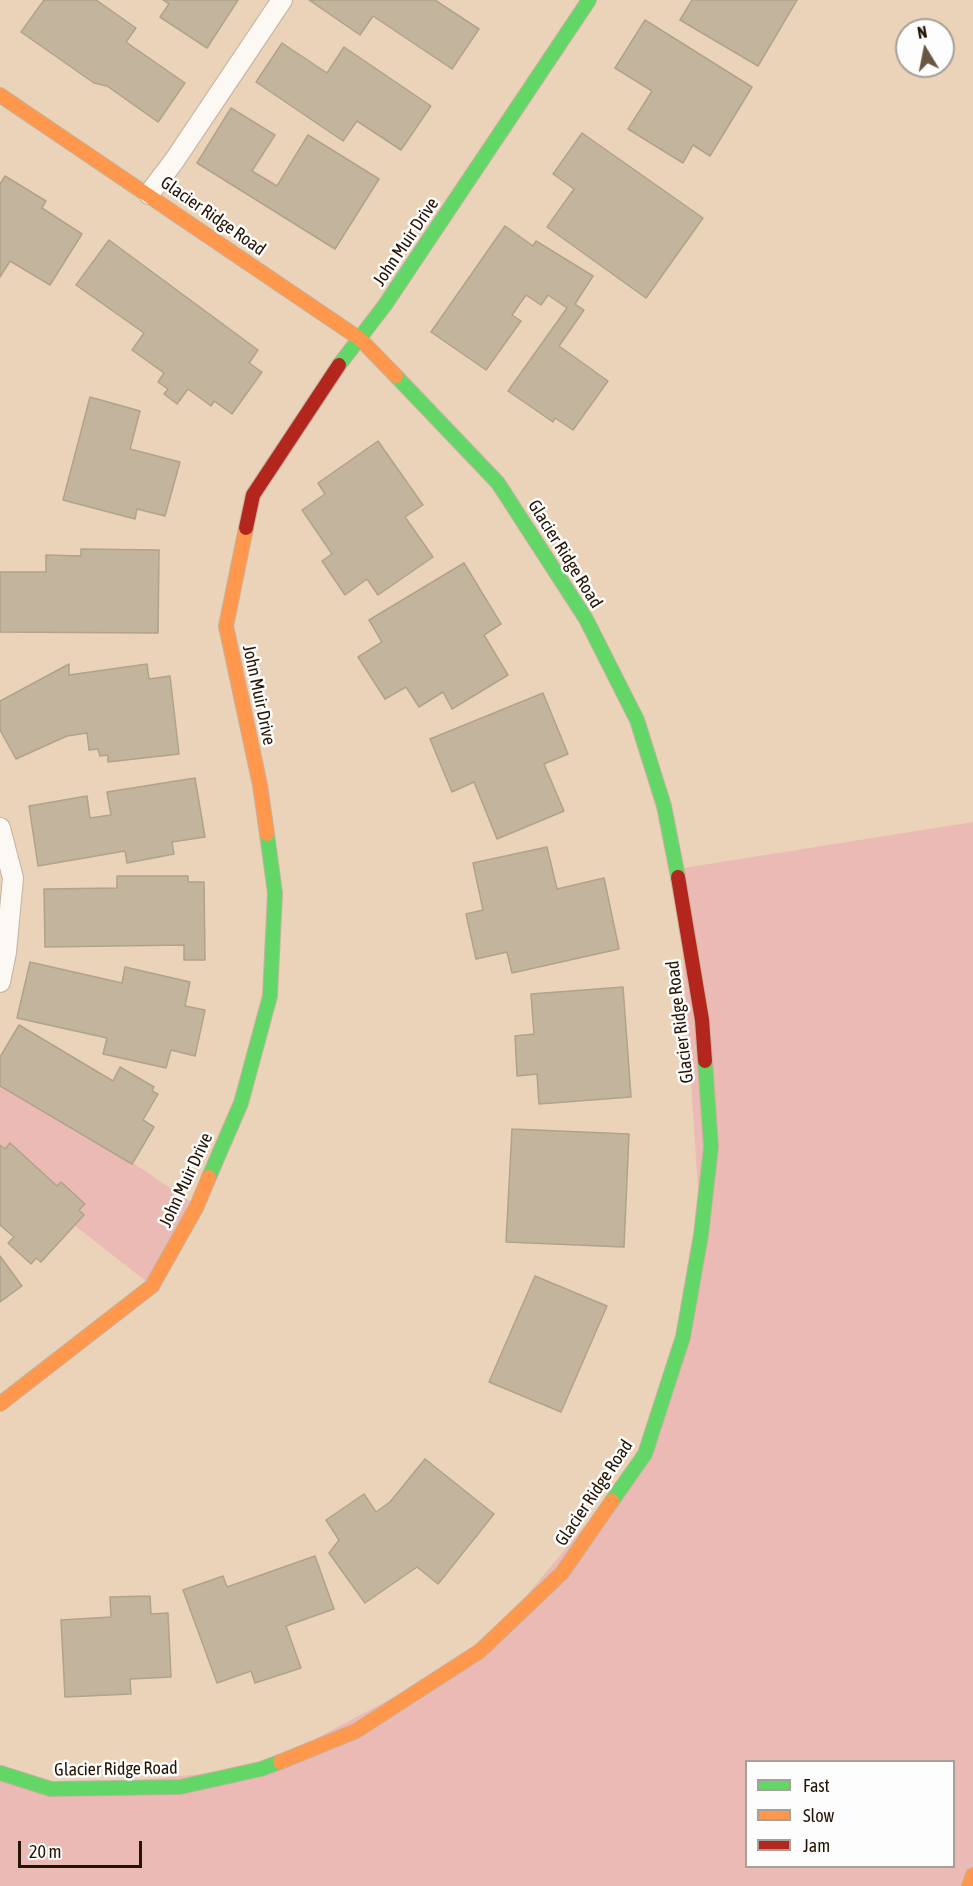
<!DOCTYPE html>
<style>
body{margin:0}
#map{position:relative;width:973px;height:1886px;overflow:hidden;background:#ebd3b9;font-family:"Asap Condensed",sans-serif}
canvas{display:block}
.legend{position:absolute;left:745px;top:1760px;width:210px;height:108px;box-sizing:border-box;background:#fdfdfd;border:2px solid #a6a099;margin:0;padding:8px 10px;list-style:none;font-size:18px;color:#231403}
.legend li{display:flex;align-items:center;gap:12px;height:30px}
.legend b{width:30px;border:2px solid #a6a099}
.north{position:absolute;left:895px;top:18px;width:60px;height:60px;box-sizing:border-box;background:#fdfdfd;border:2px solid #a6a099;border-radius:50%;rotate:350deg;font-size:16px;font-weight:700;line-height:24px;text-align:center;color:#231403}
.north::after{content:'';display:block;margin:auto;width:21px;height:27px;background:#695743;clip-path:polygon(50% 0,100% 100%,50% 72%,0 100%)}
.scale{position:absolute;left:18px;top:1841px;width:124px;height:27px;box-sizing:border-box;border:3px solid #231403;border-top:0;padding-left:8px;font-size:18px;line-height:21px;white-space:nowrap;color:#231403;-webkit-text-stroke:4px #fdfdfd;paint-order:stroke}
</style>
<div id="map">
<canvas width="973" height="1886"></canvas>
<ul class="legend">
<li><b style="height:8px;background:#63d668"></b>Fast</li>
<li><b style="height:8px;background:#ff974d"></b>Slow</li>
<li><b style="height:8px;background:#b3261e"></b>Jam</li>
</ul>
<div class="north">N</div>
<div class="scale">20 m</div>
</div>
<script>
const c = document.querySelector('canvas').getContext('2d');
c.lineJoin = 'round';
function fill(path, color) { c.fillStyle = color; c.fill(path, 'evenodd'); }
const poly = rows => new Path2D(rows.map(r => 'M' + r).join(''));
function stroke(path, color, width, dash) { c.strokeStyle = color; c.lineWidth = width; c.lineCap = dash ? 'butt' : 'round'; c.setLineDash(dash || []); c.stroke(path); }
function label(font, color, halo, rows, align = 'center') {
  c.font = font + ' "Asap Condensed",sans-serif'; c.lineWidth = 5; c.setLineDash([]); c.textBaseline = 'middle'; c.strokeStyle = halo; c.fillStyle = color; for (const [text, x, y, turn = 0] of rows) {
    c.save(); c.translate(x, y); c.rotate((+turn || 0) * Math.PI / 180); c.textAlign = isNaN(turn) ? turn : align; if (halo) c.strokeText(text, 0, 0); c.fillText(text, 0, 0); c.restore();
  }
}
fill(poly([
 [973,822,973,1875,969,1886,0,1886,0,1773,51,1789,261,1768,480,1651,645,1454,701,1235,677,869],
 [746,1762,954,1762,954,1866,746,1866],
 [0,1073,197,1206,152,1286,0,1167]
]), '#ecbab4');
const building = poly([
 [44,0,96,0,136,28,126,42,185,83,158,122,107,86,94,83,21,32,44,0],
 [163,0,238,0,207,48,160,17,169,4,163,0],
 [309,0,435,0,479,29,452,69,373,16,360,35,309,0],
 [692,0,797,0,758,66,680,20,692,0],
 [645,20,752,87,710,156,693,145,683,163,628,129,652,91,615,68,645,20],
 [282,43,327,73,344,47,431,106,401,150,357,121,343,141,256,82,282,43],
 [231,108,275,135,252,171,277,186,308,135,379,179,335,249,197,163,231,108],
 [582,133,703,218,646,298,547,227,574,189,553,174,582,133],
 [5,176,46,201,42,208,82,234,50,285,10,261,0,277,0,184,5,176],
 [505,226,533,246,536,241,593,276,575,304,584,310,559,346,608,381,573,430,555,418,553,422,508,391,567,308,548,295,541,305,526,295,512,315,521,321,486,370,431,332,505,226],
 [109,240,258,350,249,363,262,372,232,414,214,401,211,406,188,389,177,404,164,394,168,389,158,382,164,373,132,350,144,333,76,285,109,240],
 [90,397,140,411,130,449,180,462,165,516,137,509,135,519,63,500,90,397],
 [378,441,423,505,405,517,433,557,378,595,367,579,345,595,322,561,332,554,302,510,325,494,318,483,378,441],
 [81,549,159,550,158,633,0,632,0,572,46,572,46,555,81,556,81,549],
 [464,563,501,624,484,635,508,675,452,709,443,692,419,707,406,687,385,699,358,657,382,642,369,620,464,563],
 [69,664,69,675,147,664,149,679,170,676,179,754,108,762,108,755,100,756,98,749,89,750,87,733,67,736,16,759,0,730,0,701,69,664],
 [543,693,568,754,544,764,564,811,497,839,474,782,452,792,430,739,543,693],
 [195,778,205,837,172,842,174,854,127,863,125,851,38,866,29,806,87,796,90,818,111,815,107,792,195,778],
 [547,847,557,889,604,878,619,949,512,973,507,952,476,959,466,914,483,910,473,863,547,847],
 [117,876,188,876,188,882,204,882,205,960,184,960,184,945,45,947,44,889,117,888,117,876],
 [30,962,122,983,125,967,190,982,185,1006,205,1010,195,1056,171,1050,166,1068,103,1054,107,1038,17,1018,30,962],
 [623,987,631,1097,539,1104,537,1074,517,1076,515,1036,534,1034,531,994,623,987],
 [19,1025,113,1081,120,1067,154,1087,152,1091,158,1094,143,1120,154,1127,132,1164,0,1086,0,1057,19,1025],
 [512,1129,629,1134,624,1247,506,1242,512,1129],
 [10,1143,57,1186,61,1182,85,1204,79,1210,84,1215,41,1262,36,1258,31,1264,8,1243,14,1237,0,1225,0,1145,5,1149,10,1143],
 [0,1256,22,1286,0,1302,0,1256],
 [535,1276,607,1306,561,1412,489,1382,535,1276],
 [425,1459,494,1514,438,1584,417,1567,365,1603,329,1553,339,1540,326,1520,364,1494,376,1512,390,1502,425,1459],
 [315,1556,334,1609,286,1626,301,1668,255,1683,251,1671,217,1683,183,1590,223,1576,227,1587,315,1556],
 [150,1596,151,1614,168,1613,171,1677,130,1679,131,1694,65,1697,61,1620,111,1617,110,1597,150,1596]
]);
fill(building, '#c3b49e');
stroke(building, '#b0a28b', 1.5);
const lane = poly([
 [149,194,174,161,282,0],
 [0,828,13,878,6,952,0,982]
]);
const fast = poly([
 [339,365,385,305,589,0],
 [396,376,498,483,586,619,637,720,664,806,678,877],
 [209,1177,241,1103,270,996,275,893,267,834],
 [612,1501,645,1454,683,1337,701,1235,711,1147,705,1061],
 [0,1773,51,1789,180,1787,261,1769,280,1762]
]);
const slow = poly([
 [0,95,360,339,396,376],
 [246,528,226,626,260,785,267,834],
 [0,1404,152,1286,197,1206,209,1177],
 [280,1762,356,1731,480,1651,562,1573,612,1501],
 [969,1886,973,1875]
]);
const jam = poly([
 [246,528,253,495,339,365],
 [678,877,702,1020,705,1061]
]);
stroke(lane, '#c4b29e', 22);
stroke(fast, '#c4b29e', 16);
stroke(slow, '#c4b29e', 16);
stroke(jam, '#c4b29e', 16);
stroke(lane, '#fcf8f4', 20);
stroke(fast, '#63d668', 14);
stroke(slow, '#ff974d', 14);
stroke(jam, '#b3261e', 14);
label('18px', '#231403', '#fdfdfd', [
 ["Glacier Ridge Road",213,216,35],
 ["John Muir Drive",406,242,-56],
 ["Glacier Ridge Road",565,554,58],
 ["John Muir Drive",259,695,78],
 ["Glacier Ridge Road",680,1022,-97],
 ["John Muir Drive",186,1180,-65],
 ["Glacier Ridge Road",594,1493,-56],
 ["Glacier Ridge Road",116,1769,-1]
]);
</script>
